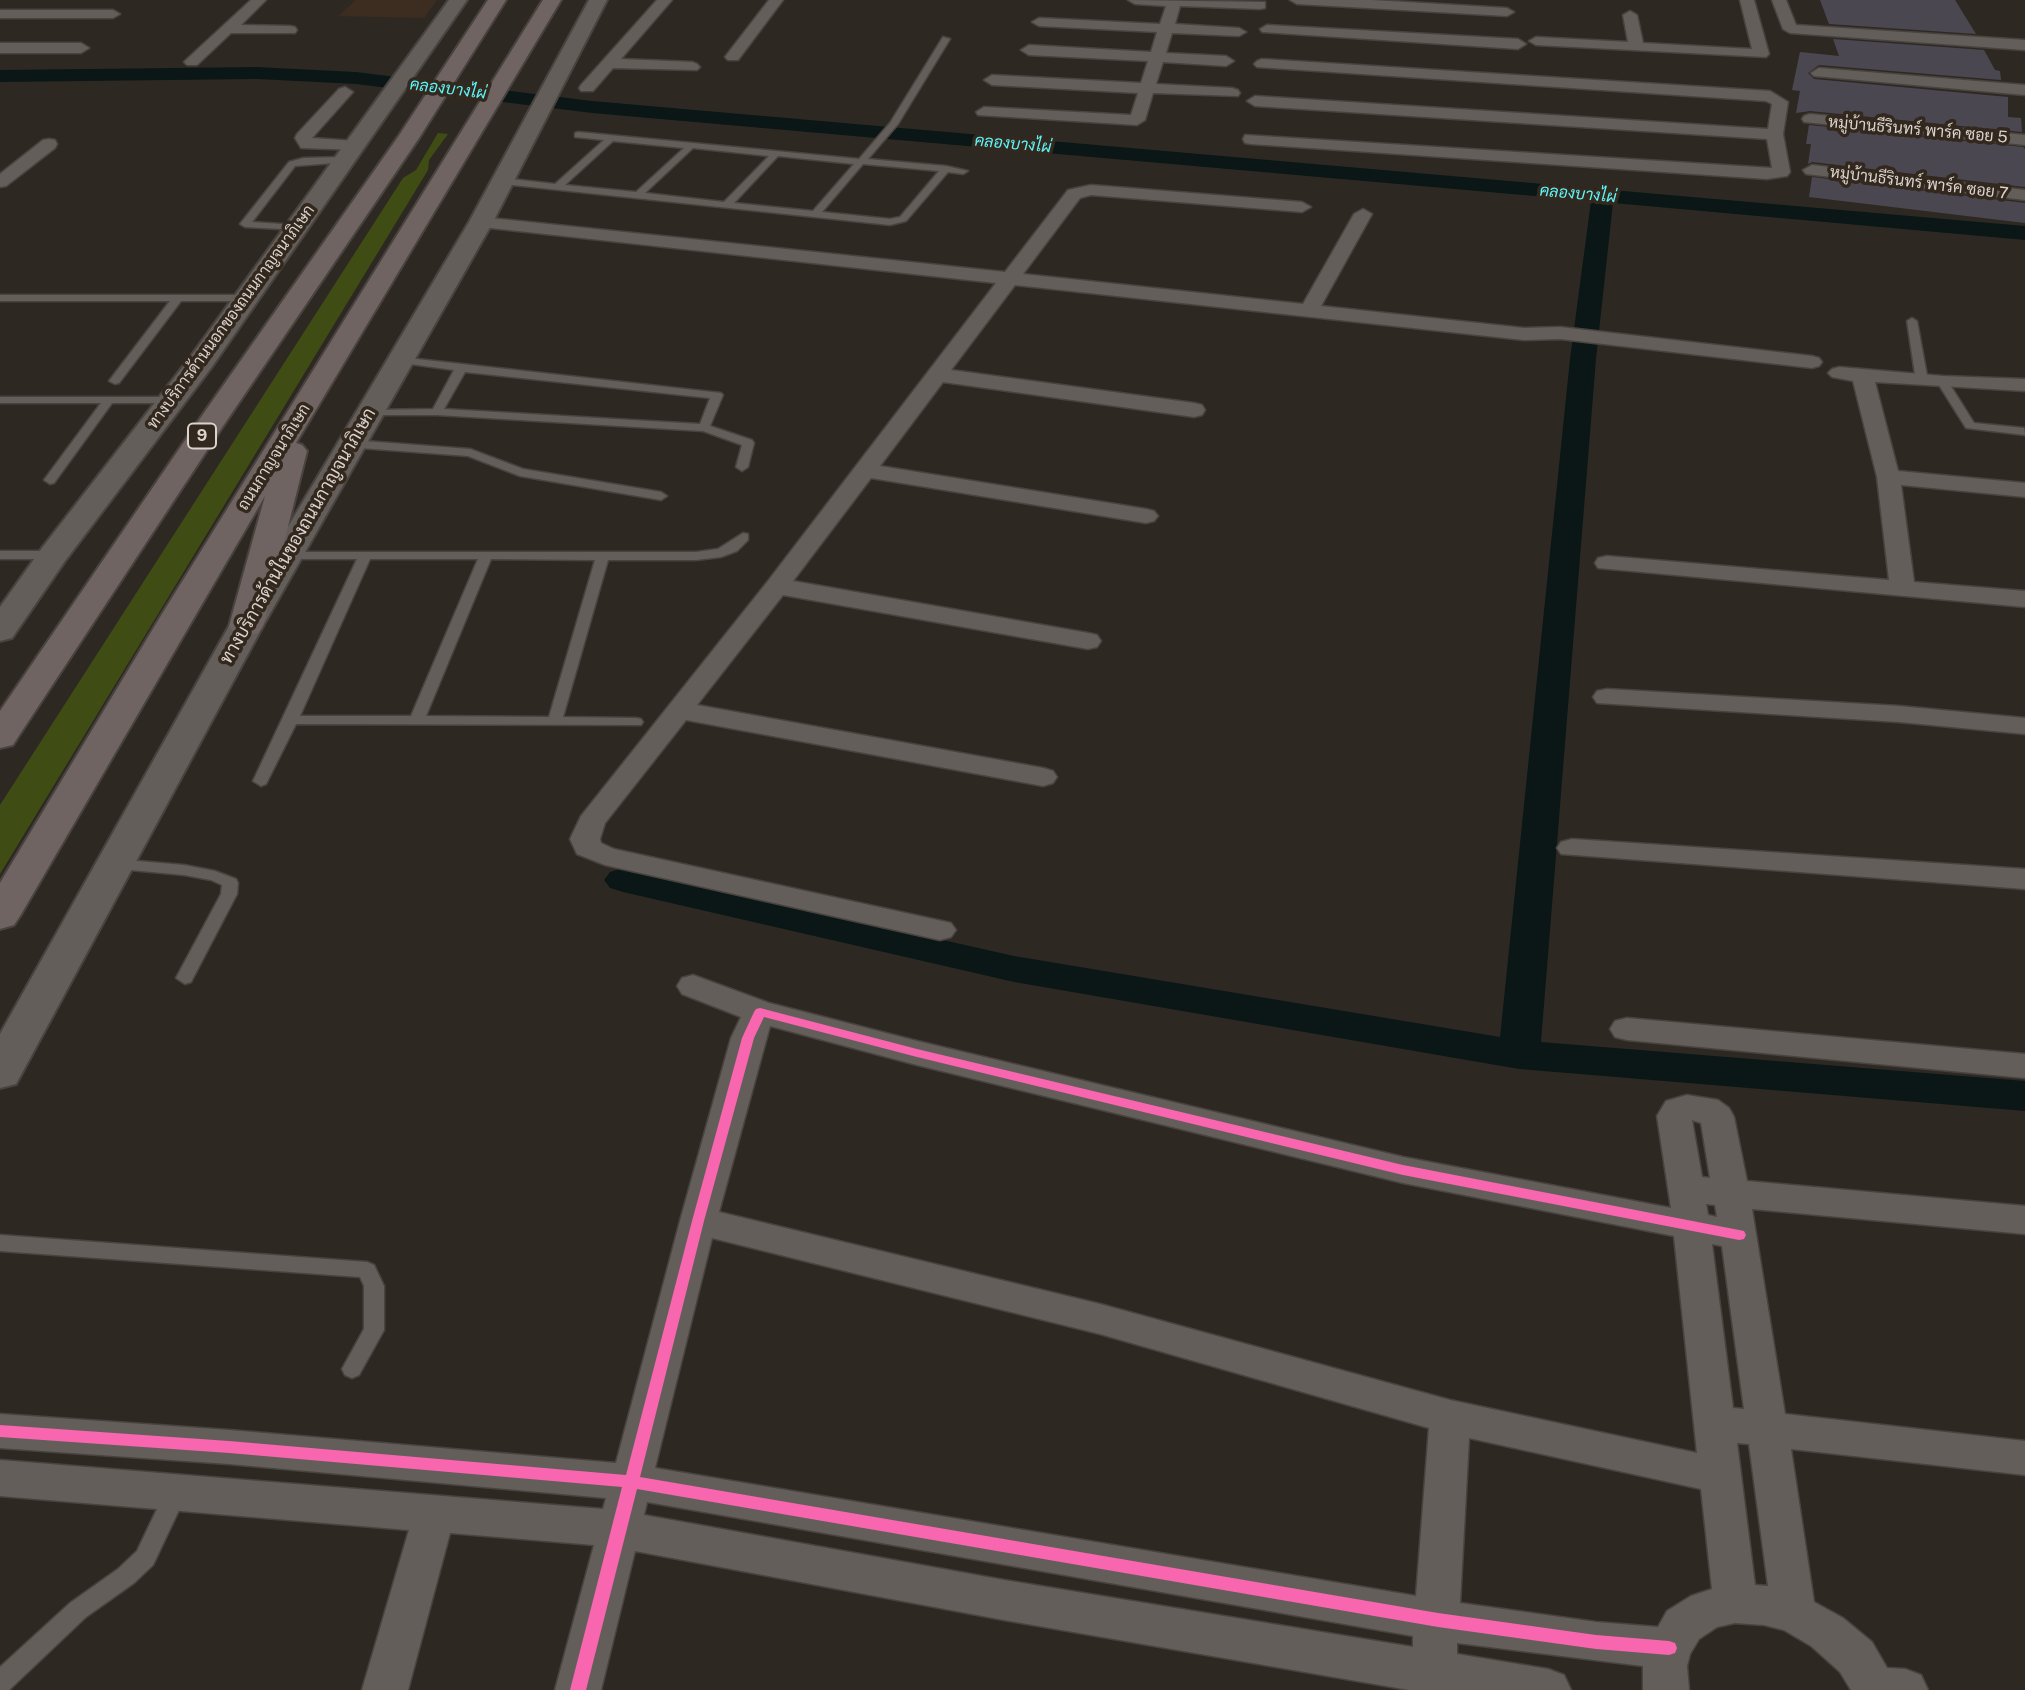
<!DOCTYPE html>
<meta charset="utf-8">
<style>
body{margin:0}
canvas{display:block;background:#2e2823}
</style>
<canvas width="2025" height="1690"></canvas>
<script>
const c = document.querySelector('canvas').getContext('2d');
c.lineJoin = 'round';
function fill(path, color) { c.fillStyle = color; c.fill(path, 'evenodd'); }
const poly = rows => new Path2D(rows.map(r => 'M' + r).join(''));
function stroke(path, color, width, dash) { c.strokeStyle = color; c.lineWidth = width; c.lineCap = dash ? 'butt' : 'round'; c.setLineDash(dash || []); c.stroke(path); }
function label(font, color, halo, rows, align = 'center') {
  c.font = font + ' "Public Sans",Sarabun,sans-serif'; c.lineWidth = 7; c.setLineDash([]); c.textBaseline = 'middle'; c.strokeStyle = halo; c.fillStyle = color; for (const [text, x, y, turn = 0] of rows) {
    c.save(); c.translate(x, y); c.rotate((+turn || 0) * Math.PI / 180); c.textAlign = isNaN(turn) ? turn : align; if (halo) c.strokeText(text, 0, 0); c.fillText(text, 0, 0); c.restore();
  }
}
fill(poly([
 [356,0,437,0,424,18,338,16]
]), '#3c2d20');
fill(poly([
 [438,133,448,134,429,160,428,170,0,874,0,805,403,178,416,170]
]), '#3f4c13');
fill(poly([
 [257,67,356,72,592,101,2025,226,2025,240,1613,203,1596,359,1541,1042,2025,1081,2025,1111,1519,1069,1014,982,623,892,610,888,604,880,610,872,623,868,1014,956,1500,1037,1570,359,1591,201,592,113,356,84,257,79,0,82,0,70,257,67]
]), '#0b1717');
fill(poly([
 [1820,0,1955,0,1976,34,1829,24],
 [1833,39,1984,50,1995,70,2000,71,2001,80,1819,65,1808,73,1814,79,2008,97,2008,117,2021,118,2022,132,1810,111,1796,113,1800,91,1792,90,1800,52,1839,56],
 [1809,125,2023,147,2025,149,2025,187,1812,162,1808,164,1811,144,1806,144],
 [1812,177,2025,203,2025,223,1809,197]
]), '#4b4750');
const service = poly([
 [943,37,950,39,898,124,868,159,946,166,968,171,963,174,948,172,906,221,890,225,503,184,498,181,503,178,555,184,604,140,575,137,575,133,578,132,859,159,890,123,943,37],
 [613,141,684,148,636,192,565,185,613,141],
 [693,148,769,156,724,202,645,193,693,148],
 [778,156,854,164,813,211,734,203,778,156],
 [863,164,939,171,900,217,890,219,822,212,863,164],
 [344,157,347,158,347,162,295,166,252,222,296,225,301,228,299,230,245,227,240,224,289,162,303,158,344,157],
 [0,295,246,295,251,298,246,301,181,301,119,383,115,384,109,381,170,301,0,301,0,295],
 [1912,318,1917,321,1928,381,1922,384,1916,381,1907,321,1912,318],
 [399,357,721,393,723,395,710,426,752,440,754,443,748,467,742,471,736,467,742,445,703,431,437,415,366,415,366,411,370,410,433,409,454,370,395,362,395,358,399,357],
 [465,372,710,398,700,424,444,409,465,372],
 [1943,379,1947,380,1974,423,2024,428,2025,435,1966,428,1937,382,1943,379],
 [0,397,173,397,179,400,173,403,112,403,54,483,50,484,44,480,101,403,0,403,0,397],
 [351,440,470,449,523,469,661,492,667,496,661,500,520,476,468,456,347,447,345,444,351,440],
 [743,533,748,534,748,540,737,551,721,557,696,560,608,560,563,717,636,718,641,719,643,722,641,725,296,724,266,784,261,786,253,781,357,559,288,559,283,558,283,552,696,552,718,549,743,533],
 [370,559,478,559,411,716,300,716,370,559],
 [491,559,595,560,549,717,426,716,491,559],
 [0,551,53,551,59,555,53,559,0,559,0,551],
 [115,859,184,865,215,871,236,879,238,883,237,894,191,982,185,984,176,978,221,894,222,885,211,880,184,875,109,868,107,864,115,859],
 [0,1235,367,1262,374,1265,384,1286,384,1330,359,1375,352,1378,345,1375,342,1369,364,1329,364,1286,360,1277,0,1251,0,1235],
 [176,1483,184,1486,187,1493,153,1565,134,1583,86,1617,9,1690,0,1690,0,1667,70,1603,118,1569,137,1551,168,1486,176,1483]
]);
const minor = poly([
 [251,0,266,0,241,25,290,26,295,27,297,30,295,33,231,33,197,65,187,65,184,62,187,59,251,0],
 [657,0,672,0,621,59,692,62,697,64,700,67,697,70,613,68,593,91,581,91,579,88,581,85,657,0],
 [769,0,783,0,738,60,728,60,725,57,769,0],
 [1128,0,1265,2,1265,8,1260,9,1180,6,1175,24,1239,28,1246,32,1239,36,1172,33,1166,53,1226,56,1234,61,1226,66,1163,62,1156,84,1232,88,1238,90,1240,93,1238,96,1153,93,1145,120,1137,125,978,115,976,112,984,107,1131,115,1138,93,992,85,984,80,992,75,1141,83,1148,61,1029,55,1021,50,1029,45,1151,52,1157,32,1039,26,1032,22,1039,18,1160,24,1166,6,1135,4,1128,0],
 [1290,0,1372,0,1507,8,1514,12,1507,16,1297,4,1290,0],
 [1740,0,1754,0,1769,54,1766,57,1536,45,1529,41,1536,37,1628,42,1623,15,1630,11,1637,15,1643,43,1752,49,1740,0],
 [1772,0,1786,0,1796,25,2025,40,2025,50,1790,33,1783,29,1772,0],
 [0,10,113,10,120,14,113,18,0,18,0,10],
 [1267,25,1518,39,1526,44,1518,49,1262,32,1260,29,1267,25],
 [0,43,81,43,89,48,81,53,0,53,0,43],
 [1262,59,1770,91,1788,102,1783,134,1790,172,1787,176,1767,179,1251,144,1245,143,1243,139,1245,135,1772,168,1767,139,1255,106,1247,101,1255,96,1768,129,1772,104,1766,101,1257,67,1254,64,1257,61,1262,59],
 [1819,68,2025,85,2025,95,1814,76,1811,73,1819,68],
 [345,87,353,92,312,138,355,141,361,142,363,146,361,150,301,148,295,138,297,134,339,89,345,87],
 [1810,114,2025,135,2025,145,1804,122,1802,119,1804,116,1810,114],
 [49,139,55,140,57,144,55,148,6,186,0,187,0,174,43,140,49,139],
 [1812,165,2025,190,2025,200,1806,174,1803,170,1812,165],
 [1091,185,1302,202,1311,207,1302,212,1091,195,1080,198,1023,274,1303,304,1354,214,1363,209,1372,214,1321,306,1524,328,1560,327,1812,356,1819,358,1822,362,1819,366,1812,368,1560,339,1524,340,1015,285,951,370,1194,403,1202,405,1205,410,1202,415,1194,417,943,382,880,466,1146,509,1154,511,1158,516,1154,521,1146,523,871,478,793,581,1088,633,1097,635,1101,641,1097,647,1088,649,783,595,697,705,1043,768,1053,771,1057,777,1053,783,1043,786,686,720,605,823,600,839,601,843,614,849,951,923,956,930,951,937,940,940,605,865,577,854,570,839,581,816,768,581,996,283,481,227,472,222,475,218,481,217,1005,272,1068,190,1091,185],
 [1839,367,1943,376,2025,379,2025,391,1875,382,1898,471,2025,483,2025,497,1901,485,1914,582,2025,591,2025,607,1598,568,1595,563,1598,558,1607,556,1889,580,1877,477,1853,381,1832,377,1828,373,1832,369,1839,367],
 [1607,689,1899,706,2025,718,2025,734,1899,722,1597,703,1593,697,1597,691,1607,689],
 [1572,839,2025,869,2025,889,1561,854,1557,848,1561,842,1572,839],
 [693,975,769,1003,917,1041,1403,1157,1671,1208,1657,1116,1666,1101,1687,1095,1718,1100,1729,1108,1734,1117,1747,1181,2025,1206,2025,1234,1752,1209,1785,1414,2025,1441,2025,1475,1791,1449,1814,1602,1843,1618,1872,1642,1887,1668,1905,1669,1921,1675,1928,1690,1851,1690,1840,1672,1811,1646,1784,1630,1764,1625,1735,1623,1717,1627,1699,1639,1690,1654,1687,1666,1689,1690,1643,1690,1643,1666,1457,1643,1457,1654,1548,1669,1564,1675,1571,1690,1409,1690,1004,1620,635,1551,601,1690,555,1690,594,1545,450,1533,408,1690,362,1690,409,1530,0,1496,0,1460,603,1509,606,1498,229,1464,0,1448,0,1414,229,1430,616,1463,680,1221,731,1038,741,1017,682,994,677,986,682,978,693,975],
 [770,1026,917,1065,1403,1183,1674,1236,1697,1453,1450,1400,1100,1304,719,1212,770,1026],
 [1692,1120,1701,1123,1710,1178,1702,1177,1692,1120],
 [1706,1204,1715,1205,1717,1217,1708,1215,1706,1204],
 [712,1238,1100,1334,1429,1428,1416,1596,655,1468,712,1238],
 [1712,1244,1722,1246,1744,1409,1733,1408,1712,1244],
 [1469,1438,1701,1489,1712,1589,1691,1596,1667,1611,1658,1627,1596,1622,1460,1603,1469,1438],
 [1737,1443,1749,1444,1768,1586,1755,1585,1737,1443],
 [647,1502,1413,1636,1413,1647,1004,1580,644,1515,647,1502],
 [1627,1018,2025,1054,2025,1078,1627,1040,1615,1037,1610,1029,1615,1021,1627,1018]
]);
const secondary = poly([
 [449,0,467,0,211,368,65,561,12,638,0,641,0,607,42,548,191,356,449,0],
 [589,0,607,0,493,222,263,626,22,1073,16,1084,0,1088,0,1034,229,626,469,222,589,0]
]);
const trunk = poly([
 [488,0,506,0,419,138,223,426,18,737,13,745,0,748,0,711,199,420,398,137,488,0],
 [543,0,561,0,296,443,302,445,307,451,263,626,258,633,246,636,234,633,229,626,265,496,20,916,14,925,0,929,0,883,162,614,543,0]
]);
stroke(service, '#49433f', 3);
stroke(minor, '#49433f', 3);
stroke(secondary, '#49433f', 4);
stroke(trunk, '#49433f', 4);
fill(service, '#645e5a');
fill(minor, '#645e5a');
fill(secondary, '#645e5a');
fill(trunk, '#706462');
fill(poly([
 [760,1008,917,1049,1403,1165,1739,1230,1744,1231,1746,1235,1744,1239,1739,1240,1403,1175,917,1057,764,1017,754,1038,704,1221,640,1477,1438,1613,1596,1635,1669,1641,1675,1643,1677,1648,1675,1653,1669,1655,1596,1649,1438,1627,637,1489,586,1690,570,1690,622,1487,229,1453,0,1437,0,1425,229,1441,626,1475,692,1221,742,1038,754,1012,756,1009,760,1008]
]), '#f766af');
label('italic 16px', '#5df6fa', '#33281e', [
 ["คลองบางไผ่",448,89,7],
 ["คลองบางไผ่",1013,144,5],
 ["คลองบางไผ่",1578,194,5]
]);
label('16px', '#dbd3cd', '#33281e', [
 ["หมู่บ้านธีรินทร์ พาร์ค ซอย 5",1918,130,5],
 ["หมู่บ้านธีรินทร์ พาร์ค ซอย 7",1919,183,7],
 ["ทางบริการด้านนอกของถนนกาญจนาภิเษก",231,317,-54],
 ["ถนนกาญจนาภิเษก",274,457,-58]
]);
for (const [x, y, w] of [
 [202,436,28]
]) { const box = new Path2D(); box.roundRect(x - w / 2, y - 12.5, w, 25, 5); c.fillStyle = '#33281e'; c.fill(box); stroke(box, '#dbd3cd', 2); }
label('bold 16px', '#dbd3cd', null, [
 ["9",202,436]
]);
label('18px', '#dbd3cd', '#33281e', [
 ["ทางบริการด้านในของถนนกาญจนาภิเษก",298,536,-60]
]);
</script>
